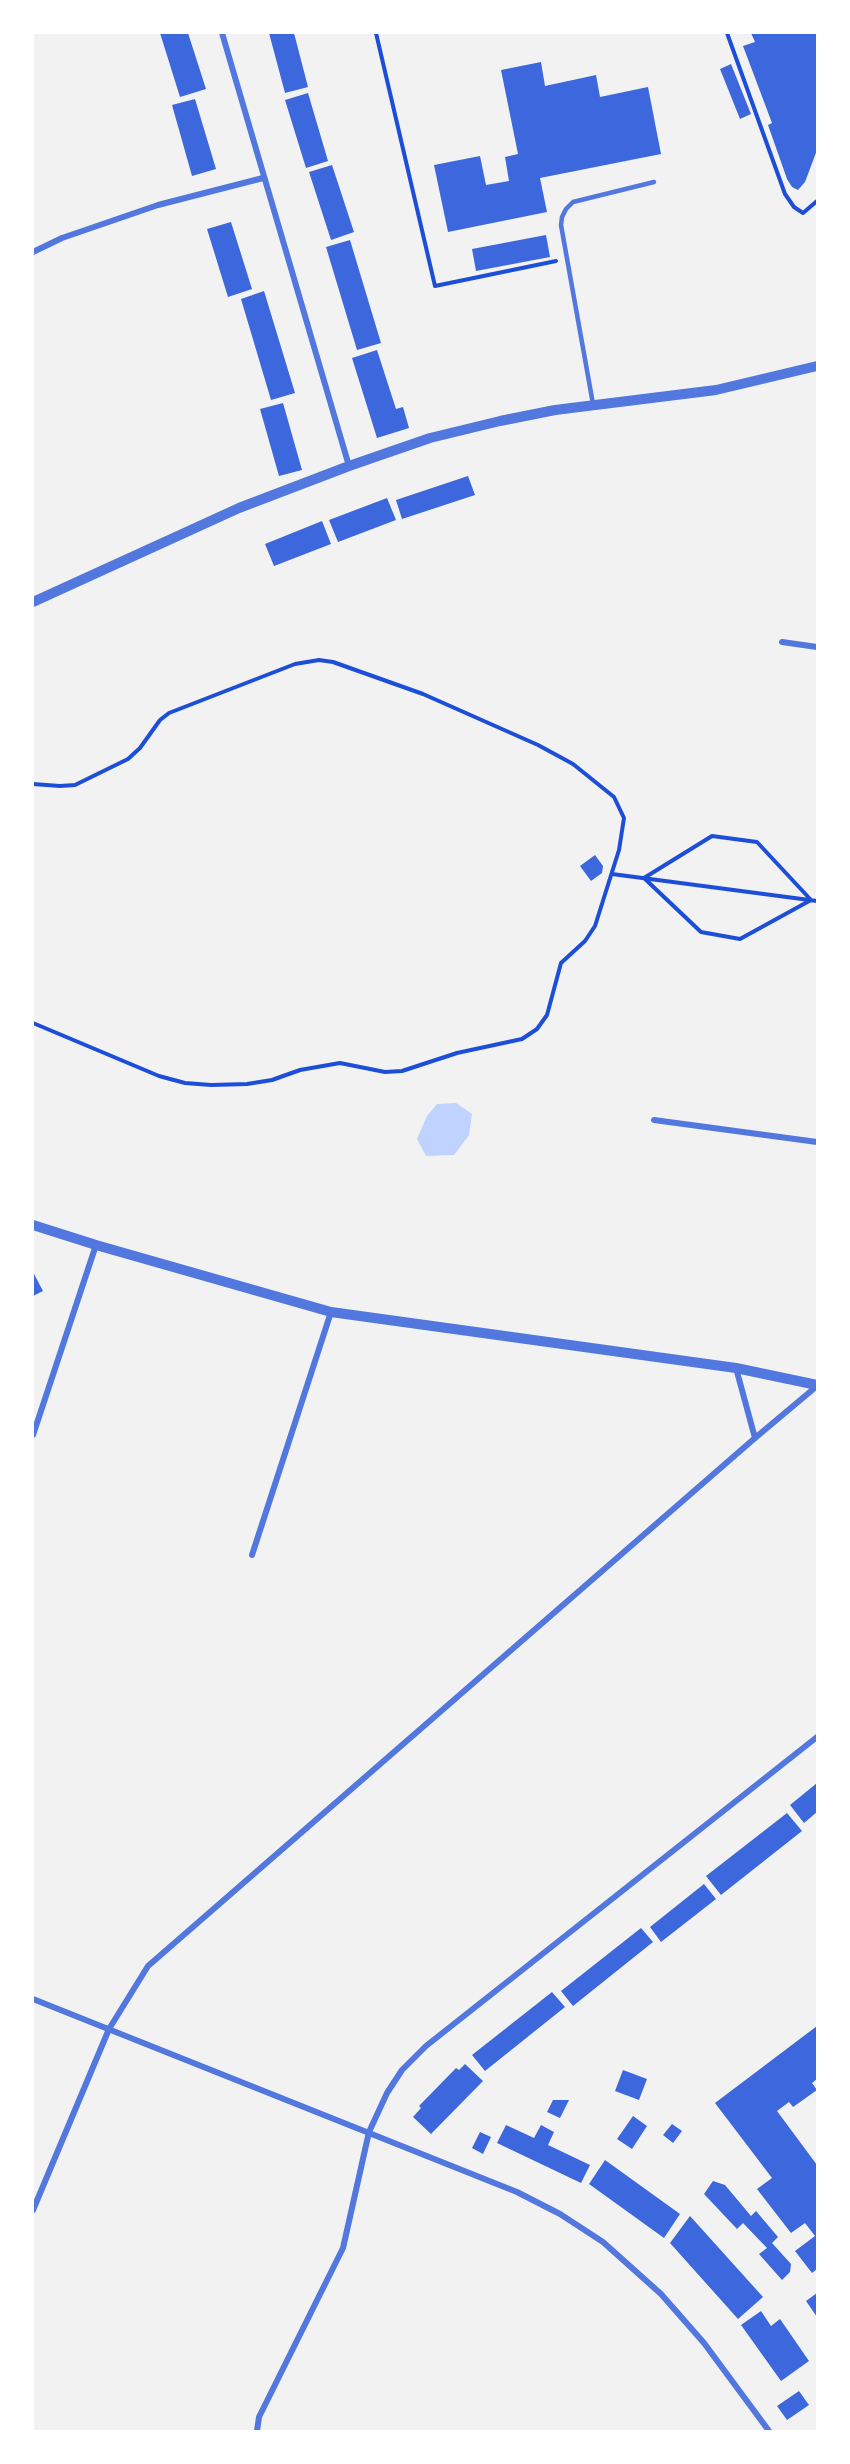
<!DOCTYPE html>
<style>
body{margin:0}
#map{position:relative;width:850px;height:2464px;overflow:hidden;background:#f2f2f2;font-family:"Alegreya Sans",sans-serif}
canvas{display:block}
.frame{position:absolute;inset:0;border:34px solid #fff;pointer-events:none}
</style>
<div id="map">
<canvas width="850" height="2464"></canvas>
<div class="frame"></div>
</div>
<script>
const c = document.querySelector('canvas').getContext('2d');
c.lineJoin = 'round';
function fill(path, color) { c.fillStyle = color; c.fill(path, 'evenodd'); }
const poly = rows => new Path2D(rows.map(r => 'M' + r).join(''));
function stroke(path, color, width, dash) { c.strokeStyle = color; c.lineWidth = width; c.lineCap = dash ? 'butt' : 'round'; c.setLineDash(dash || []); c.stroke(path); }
fill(poly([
 [456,1103,472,1114,469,1135,454,1155,426,1156,417,1139,427,1116,437,1104]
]), '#bfd3fe');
fill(poly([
 [160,33,188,33,206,89,180,97],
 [269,33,294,33,308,87,285,93],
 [751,33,817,33,817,150,805,182,798,190,792,187,787,179,768,125,772,123,743,46,755,42],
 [541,62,545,86,596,75,600,97,648,87,661,154,540,178,547,212,448,232,434,165,480,156,486,185,509,181,505,157,518,154,501,70],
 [731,64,751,114,740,119,720,69],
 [308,93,328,161,306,168,285,100],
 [195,99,216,169,192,176,172,105],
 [332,165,354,232,331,240,309,172],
 [231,222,252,289,228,297,207,229],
 [546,235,550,257,476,271,472,249],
 [350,240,381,343,357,350,326,247],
 [264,291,295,393,271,400,241,299],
 [377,350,396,409,403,407,409,428,377,438,352,358],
 [283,403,302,470,279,476,260,409],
 [468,476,475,495,402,519,396,500],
 [387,498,396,520,338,542,329,520],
 [322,521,331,544,274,566,265,544],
 [595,855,603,866,602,873,591,881,580,866],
 [33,1272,43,1291,33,1296],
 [817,1783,817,1812,804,1823,790,1805],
 [787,1813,802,1831,721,1895,706,1876],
 [704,1884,716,1899,661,1942,650,1927],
 [641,1928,653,1942,573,2006,561,1991],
 [552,1992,565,2007,485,2071,472,2055],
 [817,2026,817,2079,812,2083,817,2090,793,2107,789,2102,777,2111,817,2165,817,2269,812,2273,795,2251,815,2236,805,2223,791,2233,757,2189,772,2178,715,2103],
 [465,2064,483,2081,431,2134,413,2117,421,2108,419,2106,456,2068,459,2070],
 [623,2070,647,2079,639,2100,615,2091],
 [553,2100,569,2100,560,2118,547,2112],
 [633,2116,647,2126,632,2149,617,2139],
 [672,2124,682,2131,673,2143,663,2135],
 [506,2125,534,2138,541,2125,554,2132,548,2145,590,2165,581,2183,497,2143],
 [480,2132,491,2137,483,2154,472,2148],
 [605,2160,680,2214,664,2238,589,2184],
 [713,2181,725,2185,751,2216,756,2211,778,2237,772,2243,791,2264,790,2272,782,2280,759,2254,767,2248,743,2223,737,2229,704,2194],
 [690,2216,763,2297,738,2319,670,2243],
 [817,2293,817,2317,806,2301],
 [761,2311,771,2326,780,2319,809,2361,781,2381,741,2325],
 [799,2391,809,2405,787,2420,777,2406]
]), '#3d67dc');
stroke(poly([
 [376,33,435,286,556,261],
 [727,33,785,194,794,207,803,213,817,201],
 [33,784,60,786,75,785,128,759,140,748,160,720,169,713,295,664,319,660,333,662,423,694,538,745,573,764,614,797,624,818,619,850,595,926,585,941,561,963,547,1015,537,1029,522,1039,457,1053,402,1071,385,1072,340,1063,300,1070,272,1080,247,1084,211,1085,185,1083,159,1076,33,1023],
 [712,836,757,842,811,900,740,939,701,932,644,878,712,836],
 [612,874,817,901]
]), '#1d4ed8', 4);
stroke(poly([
 [593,404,561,225,562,217,566,209,573,202,654,182]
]), '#5277de', 4.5);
stroke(poly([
 [222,33,349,466],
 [33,252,62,238,158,205,263,178],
 [782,642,817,647],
 [654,1120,817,1142],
 [736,1368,755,1438],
 [33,1435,96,1245],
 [252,1555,331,1312],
 [33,1999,517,2192,560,2214,603,2242,661,2294,704,2343,769,2431],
 [33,2210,109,2029,148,1966,755,1438,817,1386],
 [257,2431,259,2417,343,2248,369,2132,387,2093,402,2070,426,2046,817,1737]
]), '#5277de', 6);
stroke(poly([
 [33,602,239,508,349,466,430,438,500,421,555,410,716,390,817,366],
 [33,1225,96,1245,331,1312,736,1368,817,1385]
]), '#5277de', 10);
</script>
